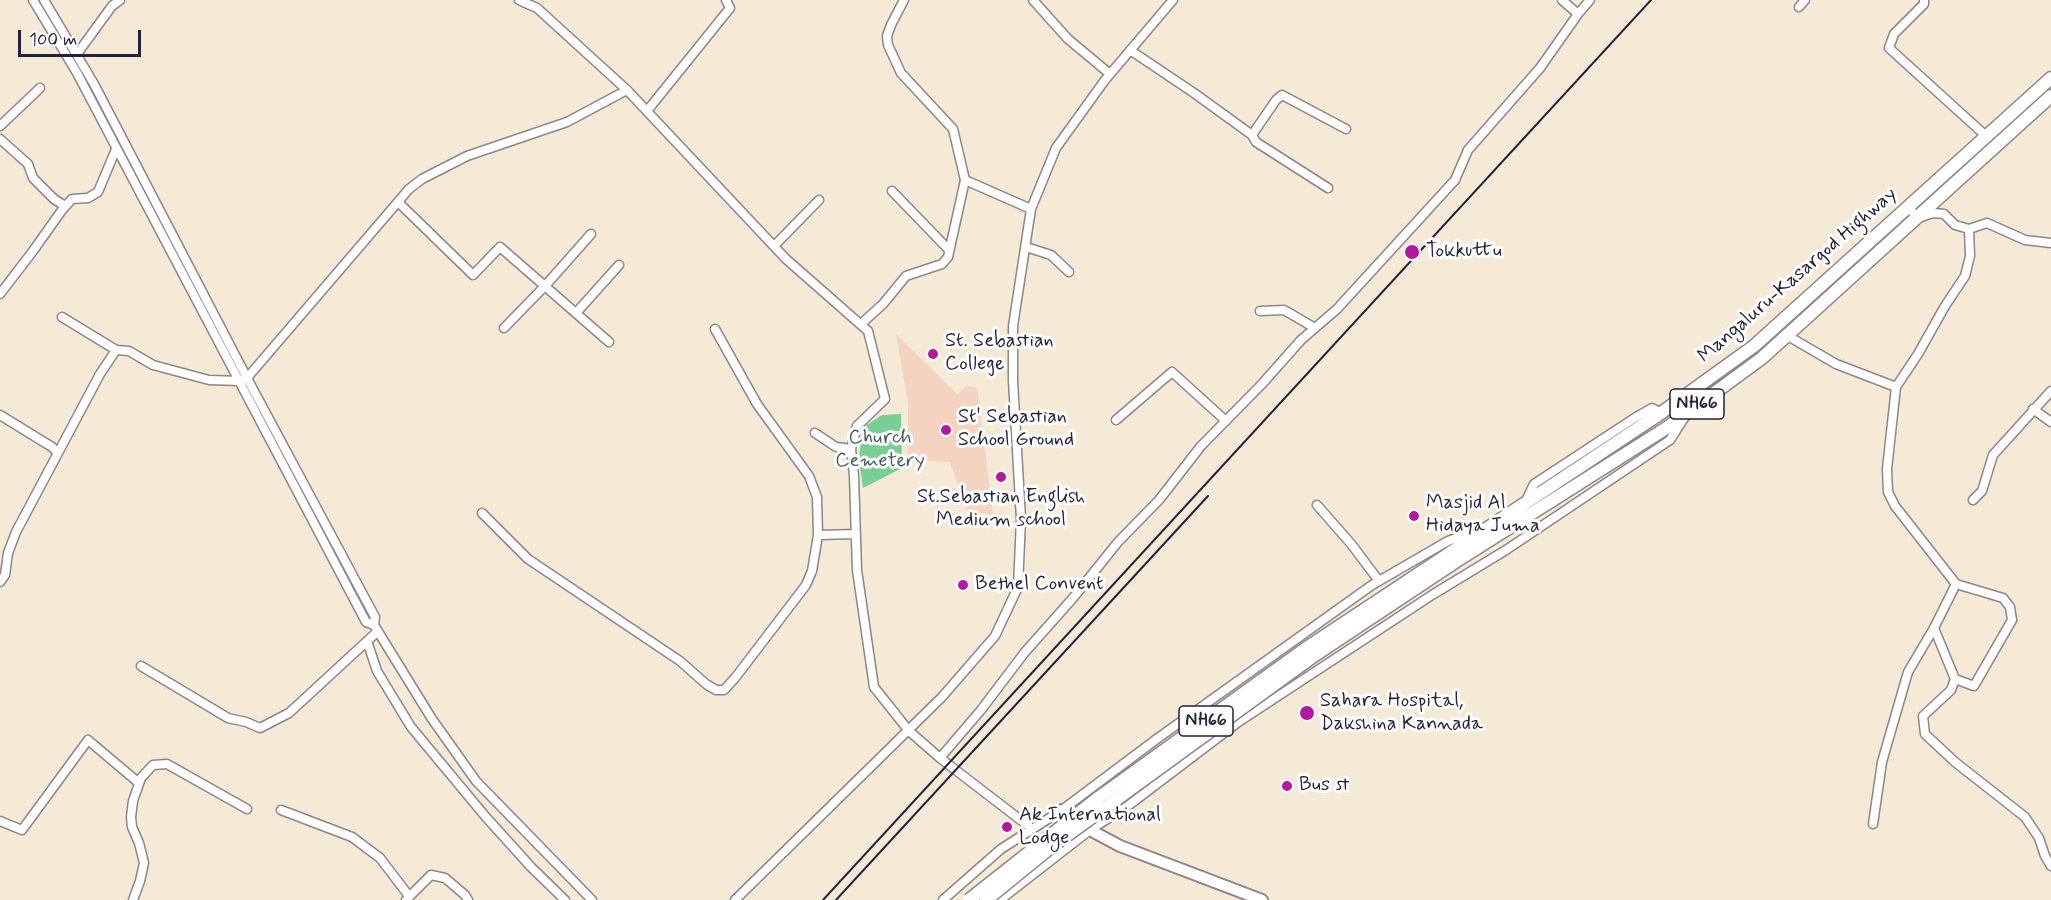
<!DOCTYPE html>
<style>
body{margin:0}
#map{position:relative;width:2051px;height:900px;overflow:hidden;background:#f5ead5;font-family:Mynerve,sans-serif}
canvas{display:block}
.scale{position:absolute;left:18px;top:30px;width:123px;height:27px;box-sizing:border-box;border:3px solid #22223b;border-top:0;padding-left:8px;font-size:18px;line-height:21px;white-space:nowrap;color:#22223b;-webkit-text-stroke:4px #fff;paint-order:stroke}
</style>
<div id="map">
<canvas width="2051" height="900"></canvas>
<div class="scale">100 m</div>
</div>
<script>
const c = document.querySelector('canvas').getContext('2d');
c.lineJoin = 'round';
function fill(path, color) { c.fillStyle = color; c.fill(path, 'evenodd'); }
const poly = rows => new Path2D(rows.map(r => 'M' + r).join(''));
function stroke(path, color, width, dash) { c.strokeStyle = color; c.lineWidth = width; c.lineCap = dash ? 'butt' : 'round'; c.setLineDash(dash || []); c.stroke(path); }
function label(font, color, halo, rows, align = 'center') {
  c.font = font + ' Mynerve,sans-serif'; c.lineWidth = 6; c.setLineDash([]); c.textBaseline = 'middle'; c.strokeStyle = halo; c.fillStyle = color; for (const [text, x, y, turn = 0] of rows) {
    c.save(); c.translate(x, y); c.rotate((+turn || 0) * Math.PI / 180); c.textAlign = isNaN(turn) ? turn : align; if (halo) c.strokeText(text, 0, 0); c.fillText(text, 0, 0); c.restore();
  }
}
fill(poly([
 [896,334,957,394,967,386,977,387,993,515,967,510,950,462,908,460,908,403]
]), '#f4d3c0');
fill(poly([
 [901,414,902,468,863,488,859,460,862,428,882,415]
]), '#78cf94');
const minor = poly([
 [33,0,77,73,366,622,374,625],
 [44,0,94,84,247,378,375,617,374,625,432,719,476,781,592,900],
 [519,0,537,8,627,90,786,259,868,331,885,399,857,426,851,449,854,476,857,570,874,687,909,731,940,758,1031,828],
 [1033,0,1068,39,1110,74],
 [1562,0,1578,14],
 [1924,0,1924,4,1894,34,1889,48,1986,136],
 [1799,7,1805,0],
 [1130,50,1194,93,1252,135,1256,142,1328,188],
 [77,54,112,6,120,0],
 [647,111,730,8,726,0],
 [0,126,40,88],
 [1252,135,1276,100,1282,95,1346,129],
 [0,139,28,164,33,178,54,199,65,206],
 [965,180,1031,209],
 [892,191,949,250],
 [398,202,473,275,500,247,609,342],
 [1908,207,1918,218,1933,213,1944,214,1955,225,1969,229,1987,223,2025,240,2051,243],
 [774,246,819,200],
 [1026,247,1051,255,1069,272],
 [0,294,33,251,62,210,72,199,88,198,98,192,116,149],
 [1260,311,1284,310,1315,328],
 [576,313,619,265],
 [62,317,116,350],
 [861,324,883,304,906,276,942,264,948,257,965,180,953,129,901,73,888,45,887,36,891,25,904,0],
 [504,328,545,286,591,234],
 [1788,336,1836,364,1896,387],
 [2033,409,2051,422],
 [0,415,52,447,58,453],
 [1116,420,1172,372,1226,421],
 [815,433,836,447,851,449],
 [1973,500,1982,491,1993,455,2051,391],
 [1525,503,1534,484,1633,419,1652,408,1661,413],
 [1317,505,1352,545,1379,581],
 [482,513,528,559,680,661,706,684,716,690,724,690,735,678,806,585,812,571,818,535,817,497,809,476,757,404,715,329],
 [818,535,856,534],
 [0,582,5,575,8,553,16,532,100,374,116,350,129,351,153,365,209,380,239,381,247,378,409,189,422,179,467,156,567,122,627,90],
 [1934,628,1955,679,1951,690,1923,716,1925,734,1955,762,2025,817,2039,838,2045,856,2051,866],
 [367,641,377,671,411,727,485,816,531,867,565,900],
 [141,666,228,718,246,722,260,728,289,713,378,631],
 [1955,679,1974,686,2012,620,2010,607,2003,598,1956,584,1895,506,1888,492,1887,469,1896,387,1918,354,1945,306,1965,276,1970,256,1969,229],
 [940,758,981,710,1025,652,1073,598,1118,542,1159,500,1201,446,1262,384,1301,340,1337,309,1455,180,1468,150,1540,68,1578,14,1590,0],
 [281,810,352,837,380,858,409,896],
 [0,821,22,830,88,740,139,783],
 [1873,824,1882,762,1908,672,1934,628,1956,584],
 [133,900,140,881,144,863,139,843,132,827,131,817,133,801,141,778,153,765,167,764,247,809],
 [406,900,431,875,445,878,465,895,468,900],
 [735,900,942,697,995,636,1018,587,1021,519,1013,381,1013,326,1031,209,1056,148,1105,80,1173,0],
 [943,900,1001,849,1062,810,1158,738,1372,585,1448,541,1484,528],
 [1000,900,1090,830,1129,805,1237,723,1432,595,1506,550,1670,440,1684,418]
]);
const major = poly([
 [1062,810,1090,830,1120,846,1262,900]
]);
const highway = poly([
 [1450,553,1661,413,1754,346,2051,78],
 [1455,562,1668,427,1762,358,2051,96]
]);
stroke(minor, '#8c8688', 11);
stroke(major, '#8c8688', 14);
stroke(highway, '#8c8688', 15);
stroke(minor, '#fff', 8);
stroke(major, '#fff', 10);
stroke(highway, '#fff', 12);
stroke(poly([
 [823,900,1651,0],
 [836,900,1208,496]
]), '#22223b', 2);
const highwayBridge = poly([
 [969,900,1098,798,1305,649,1450,553],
 [986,900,1051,847,1315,655,1455,562]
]);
stroke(highwayBridge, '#8c8688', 15, []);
stroke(highwayBridge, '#fff', 12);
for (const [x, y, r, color] of [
 [1412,252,8,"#b5179e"],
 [933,354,6,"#b5179e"],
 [946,430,6,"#b5179e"],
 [1001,477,6,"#b5179e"],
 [1414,516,6,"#b5179e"],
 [963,585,6,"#b5179e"],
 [1307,713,8,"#b5179e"],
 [1287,786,6,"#b5179e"],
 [1007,827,6,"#b5179e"]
]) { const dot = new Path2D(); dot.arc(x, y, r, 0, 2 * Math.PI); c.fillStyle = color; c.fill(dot); stroke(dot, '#fff', 2); }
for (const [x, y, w] of [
 [1697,404,54],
 [1206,721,54]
]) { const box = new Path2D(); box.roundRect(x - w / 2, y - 15, w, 30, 4.5); c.fillStyle = '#fff'; c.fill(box); stroke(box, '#22223b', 1.5); }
label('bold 18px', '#22223b', null, [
 ["NH66",1697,404],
 ["NH66",1206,721]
]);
label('20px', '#22223b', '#fff', [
 ["Tokkuttu",1426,252],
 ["St. Sebastian",945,342],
 ["College",945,365],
 ["St' Sebastian",958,418],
 ["School Ground",958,441],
 ["St.Sebastian English",1001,498,"center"],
 ["Medium school",1001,521,"center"],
 ["Masjid Al",1426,504],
 ["Hidaya Juma",1426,527],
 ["Bethel Convent",975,585],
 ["Sahara Hospital,",1320,702],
 ["Dakshina Kannada",1320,725],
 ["Bus st",1299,786],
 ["Ak International",1019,816],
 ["Lodge",1019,839]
], 'left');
label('20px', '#22223b', '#fff', [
 ["Mangaluru-Kasargod Highway",1798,276,-41]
]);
label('20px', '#405f5a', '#fff', [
 ["Church",880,439],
 ["Cemetery",880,462]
]);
</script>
